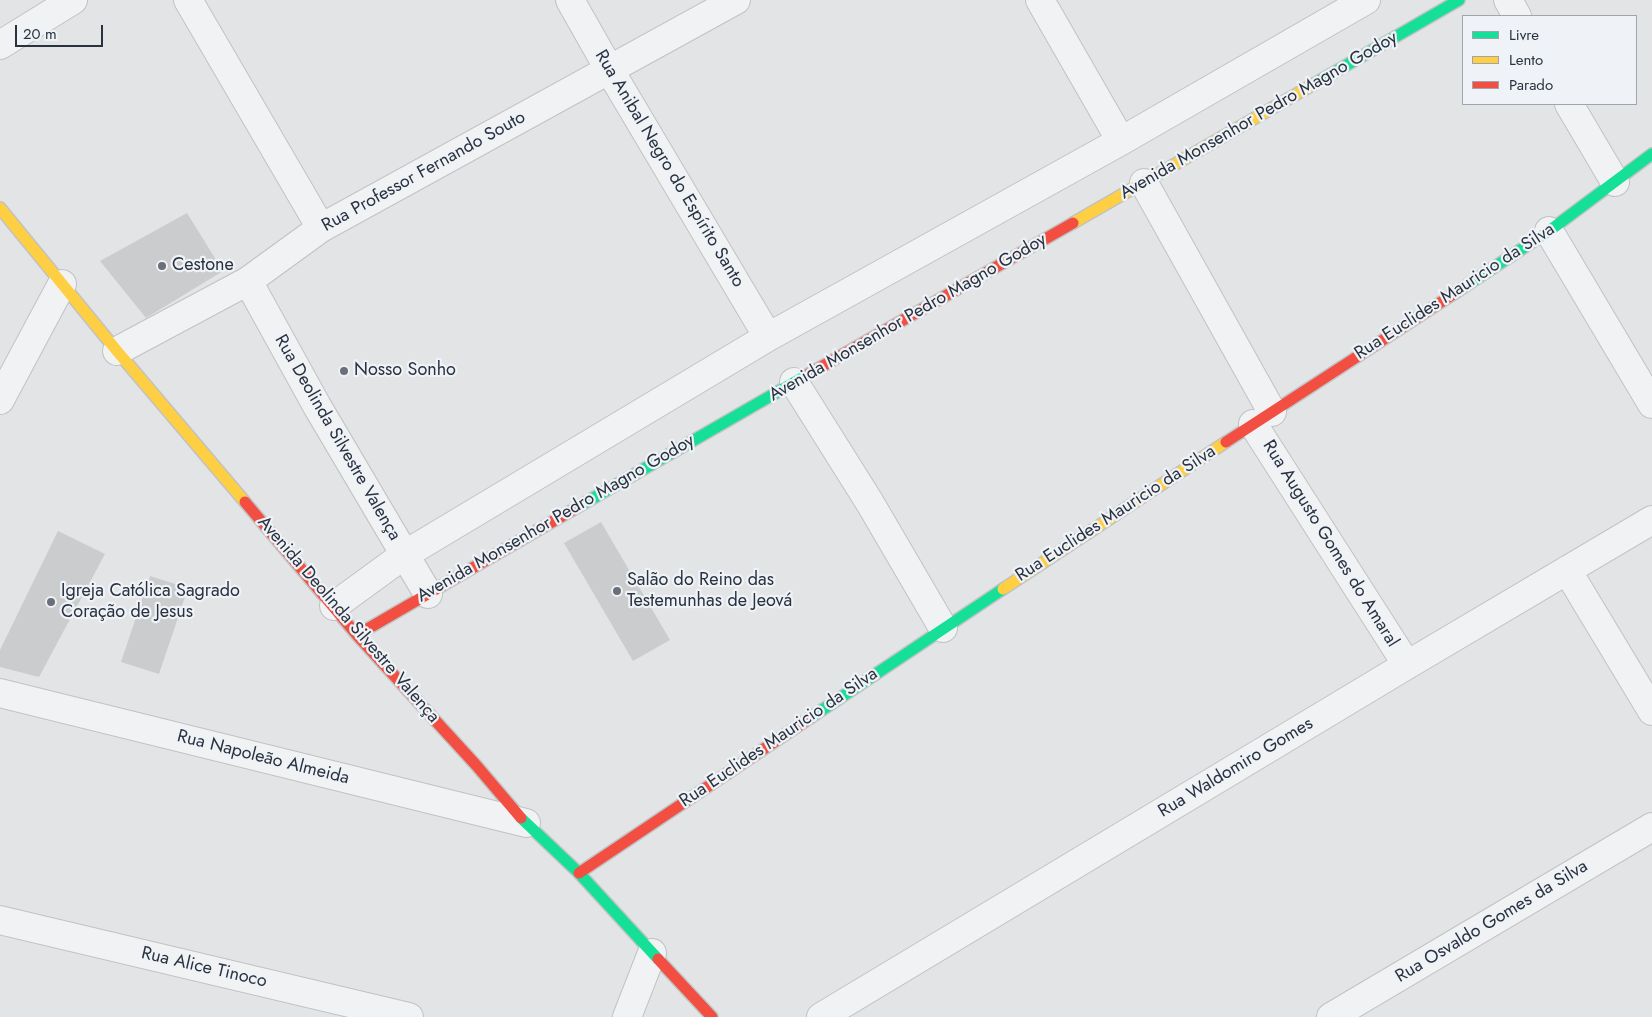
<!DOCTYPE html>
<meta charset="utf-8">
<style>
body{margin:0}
#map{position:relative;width:1652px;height:1017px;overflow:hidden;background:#e2e4e6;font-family:Jost,sans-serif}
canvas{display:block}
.legend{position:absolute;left:1462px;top:15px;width:175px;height:90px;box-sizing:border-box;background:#eff2f6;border:1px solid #a0a5ad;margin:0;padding:6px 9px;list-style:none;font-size:15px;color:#29323f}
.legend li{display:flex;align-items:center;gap:10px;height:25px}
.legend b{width:25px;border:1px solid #a0a5ad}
.scale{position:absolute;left:15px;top:25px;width:88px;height:22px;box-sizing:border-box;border:2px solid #29323f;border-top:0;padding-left:6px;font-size:15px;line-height:18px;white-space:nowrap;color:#29323f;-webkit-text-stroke:4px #eff2f6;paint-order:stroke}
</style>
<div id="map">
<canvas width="1652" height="1017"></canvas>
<ul class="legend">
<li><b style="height:6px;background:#16e098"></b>Livre</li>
<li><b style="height:6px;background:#ffcf43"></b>Lento</li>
<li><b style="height:6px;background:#f24e42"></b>Parado</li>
</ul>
<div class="scale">20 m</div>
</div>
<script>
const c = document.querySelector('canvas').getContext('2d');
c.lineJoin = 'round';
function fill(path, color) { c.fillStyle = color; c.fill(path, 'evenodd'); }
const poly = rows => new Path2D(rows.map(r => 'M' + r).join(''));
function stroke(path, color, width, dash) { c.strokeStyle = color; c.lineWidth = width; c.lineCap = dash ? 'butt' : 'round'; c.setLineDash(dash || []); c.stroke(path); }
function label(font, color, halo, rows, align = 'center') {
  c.font = font + ' Jost,sans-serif'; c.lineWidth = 4.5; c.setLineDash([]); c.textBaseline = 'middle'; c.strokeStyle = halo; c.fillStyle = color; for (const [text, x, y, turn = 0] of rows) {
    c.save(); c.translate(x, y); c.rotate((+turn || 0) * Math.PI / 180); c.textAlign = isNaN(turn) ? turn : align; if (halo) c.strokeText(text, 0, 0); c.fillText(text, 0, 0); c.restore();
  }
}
fill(poly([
 [187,213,223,271,146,318,100,261],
 [601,522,670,640,633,661,564,543],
 [58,531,105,554,39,677,0,667,0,650],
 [150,576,188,588,159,674,121,662]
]), '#caccce');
const street = poly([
 [188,0,321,228],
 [570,0,609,69,768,337],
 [1040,0,1121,141],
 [1508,0,1517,16],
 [0,45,73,0],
 [1569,104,1615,182],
 [1144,183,1272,412],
 [1549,231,1652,404],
 [248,281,317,406,428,594],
 [117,351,248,281,321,228,736,0],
 [794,382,870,503,943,628],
 [0,400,62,284],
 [1253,424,1407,665],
 [1567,570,1652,711],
 [334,606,404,555,768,337,1121,141,1366,0],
 [0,693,526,823],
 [0,920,409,1017],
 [627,1017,652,953],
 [821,1017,1407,665,1652,520],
 [1331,1017,1652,827]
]);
const fast = poly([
 [1314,84,1459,0],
 [1455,293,1549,231,1652,154],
 [576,508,807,375],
 [810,718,1003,589],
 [521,818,579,873,658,959]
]);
const slow = poly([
 [0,208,117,351,245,502],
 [1073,223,1314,84],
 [1003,589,1226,442]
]);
const jam = poly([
 [807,375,1073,223],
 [1226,442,1455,293],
 [245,502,357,635,476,765,521,818],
 [357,635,576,508],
 [579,873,810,718],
 [658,959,712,1017]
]);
stroke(street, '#c0c2c4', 30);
stroke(fast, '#c0c2c4', 14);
stroke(slow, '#c0c2c4', 14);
stroke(jam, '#c0c2c4', 14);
stroke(street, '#f1f2f3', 28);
stroke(fast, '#16e098', 11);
stroke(slow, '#ffcf43', 11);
stroke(jam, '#f24e42', 11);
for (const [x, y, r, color] of [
 [162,266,5,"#6a7079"],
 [344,371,5,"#6a7079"],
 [617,591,5,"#6a7079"],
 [51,602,5,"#6a7079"]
]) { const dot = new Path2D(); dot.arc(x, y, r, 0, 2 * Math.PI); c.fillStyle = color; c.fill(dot); stroke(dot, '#eff2f6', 2); }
label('18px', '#29323f', '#eff2f6', [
 ["Avenida Monsenhor Pedro Magno Godoy",1259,116,-30],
 ["Rua Anibal Negro do Espírito Santo",669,169,59],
 ["Rua Professor Fernando Souto",424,172,-29],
 ["Rua Euclides Mauricio da Silva",1455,292,-33],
 ["Avenida Monsenhor Pedro Magno Godoy",908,318,-30],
 ["Rua Deolinda Silvestre Valença",337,438,60],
 ["Rua Euclides Mauricio da Silva",1116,514,-33],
 ["Avenida Monsenhor Pedro Magno Godoy",556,519,-30],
 ["Rua Augusto Gomes do Amaral",1330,544,58],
 ["Avenida Deolinda Silvestre Valença",348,620,49],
 ["Rua Euclides Mauricio da Silva",779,738,-34],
 ["Rua Napoleão Almeida",263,758,14],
 ["Rua Waldomiro Gomes",1236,768,-31],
 ["Rua Osvaldo Gomes da Silva",1492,922,-31],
 ["Rua Alice Tinoco",204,968,13]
]);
label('18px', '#29323f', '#eff2f6', [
 ["Cestone",172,266],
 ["Nosso Sonho",354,371],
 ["Salão do Reino das",627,581],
 ["Testemunhas de Jeová",627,602],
 ["Igreja Católica Sagrado",61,592],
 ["Coração de Jesus",61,613]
], 'left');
</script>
